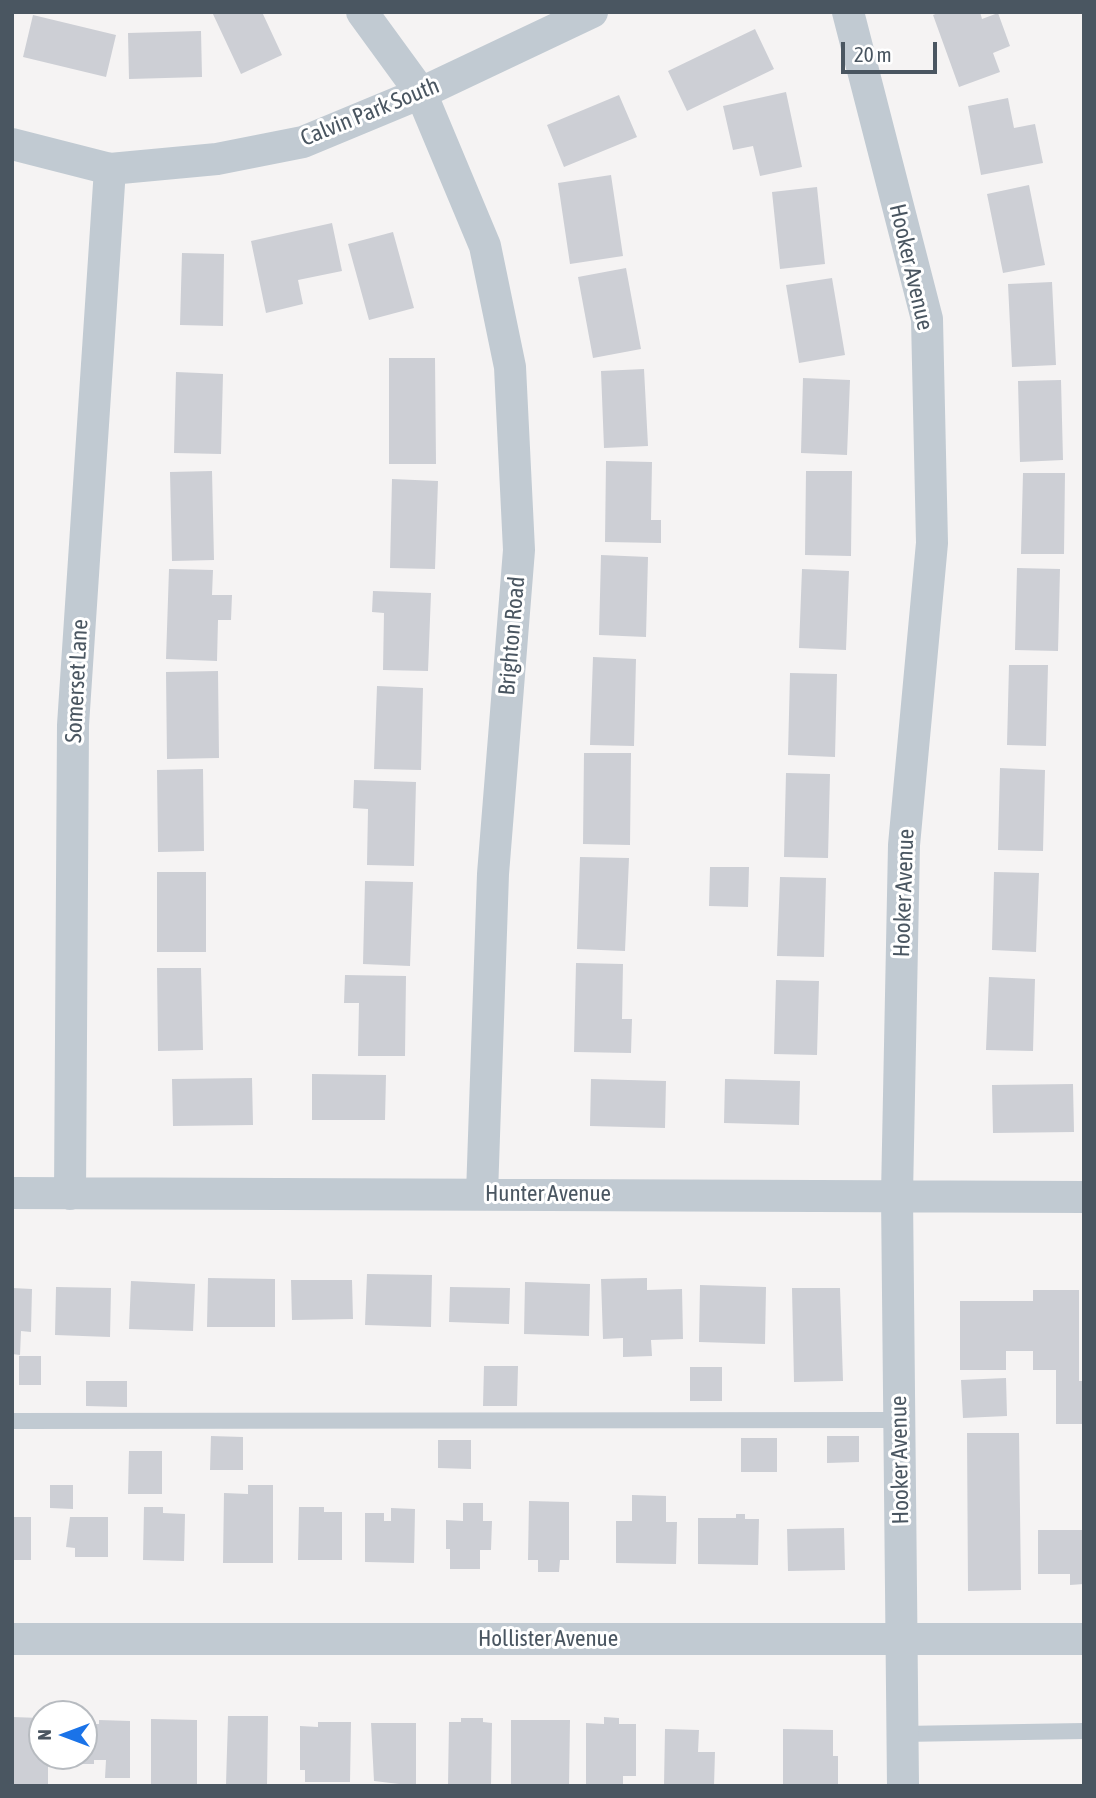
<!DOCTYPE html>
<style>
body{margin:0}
#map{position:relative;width:1096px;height:1798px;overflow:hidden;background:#f5f3f3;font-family:"Asap Condensed",sans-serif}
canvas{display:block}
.frame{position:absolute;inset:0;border:14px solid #4a5661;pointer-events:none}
.north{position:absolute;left:28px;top:1700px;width:70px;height:70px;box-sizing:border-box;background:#fff;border:2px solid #b7bbc0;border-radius:50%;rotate:270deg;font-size:19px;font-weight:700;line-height:28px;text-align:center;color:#4a5661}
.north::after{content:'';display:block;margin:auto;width:24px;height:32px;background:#1a73e8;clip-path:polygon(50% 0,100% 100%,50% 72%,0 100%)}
.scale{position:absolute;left:841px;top:42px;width:96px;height:32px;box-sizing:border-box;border:4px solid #4a5661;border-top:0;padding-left:9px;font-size:21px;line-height:24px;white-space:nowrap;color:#4a5661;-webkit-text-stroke:5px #fff;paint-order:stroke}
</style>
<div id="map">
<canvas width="1096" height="1798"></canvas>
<div class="frame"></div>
<div class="north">N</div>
<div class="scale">20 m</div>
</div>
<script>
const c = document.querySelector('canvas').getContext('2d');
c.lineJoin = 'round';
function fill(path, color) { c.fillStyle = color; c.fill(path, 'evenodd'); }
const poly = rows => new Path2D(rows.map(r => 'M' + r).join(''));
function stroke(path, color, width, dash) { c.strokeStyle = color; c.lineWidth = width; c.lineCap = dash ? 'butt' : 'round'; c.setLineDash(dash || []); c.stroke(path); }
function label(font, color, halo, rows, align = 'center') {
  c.font = font + ' "Asap Condensed",sans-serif'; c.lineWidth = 6; c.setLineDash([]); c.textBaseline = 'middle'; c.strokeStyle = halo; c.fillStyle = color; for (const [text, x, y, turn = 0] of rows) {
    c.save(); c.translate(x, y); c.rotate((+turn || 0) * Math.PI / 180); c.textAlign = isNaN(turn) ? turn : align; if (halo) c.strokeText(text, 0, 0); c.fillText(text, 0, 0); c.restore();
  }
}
fill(poly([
 [212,12,262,12,282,55,241,74],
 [940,12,980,12,982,19,998,13,1010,46,993,53,1000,72,959,87,933,15],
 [33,15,116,35,106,77,23,57],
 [755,29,774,69,687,111,668,71],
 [201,31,202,77,129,79,128,33],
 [786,92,802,167,760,176,753,146,733,150,723,106],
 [619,95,637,137,564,167,547,125],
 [1008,98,1014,128,1035,124,1043,163,981,175,968,106],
 [611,175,623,256,570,264,558,183],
 [1029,185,1045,265,1003,273,987,194],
 [817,187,825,264,780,269,772,192],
 [332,223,342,271,298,280,303,304,266,313,251,241],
 [393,232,414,308,369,320,348,244],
 [182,253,224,254,223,326,180,325],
 [626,268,641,349,593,358,578,277],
 [832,278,845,355,799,363,786,285],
 [1052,282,1056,365,1012,367,1008,284],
 [389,358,435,358,436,464,389,464],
 [644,369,648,446,604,448,601,371],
 [176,372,223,374,221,454,174,453],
 [803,378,850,380,847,455,801,453],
 [1061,380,1063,460,1020,462,1018,381],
 [606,461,652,462,651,520,661,520,661,543,605,542],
 [212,471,214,560,172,561,170,472],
 [806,471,852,471,851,556,805,555],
 [1023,473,1065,473,1064,554,1021,554],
 [392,479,438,481,435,569,390,568],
 [601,555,648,557,646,637,599,635],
 [1017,568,1060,569,1058,651,1015,650],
 [169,569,213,570,212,595,232,595,231,620,218,620,217,661,166,659],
 [802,569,849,571,846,650,799,648],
 [373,591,431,593,428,671,383,670,384,613,372,612],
 [593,657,636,659,634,746,590,745],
 [1009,665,1048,665,1046,746,1007,745],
 [218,671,219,758,167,759,166,672],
 [790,673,837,674,835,757,788,755],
 [377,686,423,688,421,770,374,769],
 [584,753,631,753,630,845,583,844],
 [1000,768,1045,770,1043,851,998,850],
 [203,769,204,851,158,852,157,770],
 [786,773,830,774,828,858,784,857],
 [354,780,416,782,414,866,367,865,368,809,353,808],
 [580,857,629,858,625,951,577,949],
 [710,867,749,867,748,907,709,906],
 [157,872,206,872,206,952,157,952],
 [994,872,1039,873,1036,952,992,950],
 [780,877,826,878,824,957,777,956],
 [365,881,413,882,410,966,363,964],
 [576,963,623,964,622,1019,632,1019,631,1053,574,1052],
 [157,968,201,968,203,1050,158,1051],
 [345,975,406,976,405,1056,358,1056,359,1003,344,1003],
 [989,977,1035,979,1033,1051,986,1050],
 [776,980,819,981,817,1055,774,1054],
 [312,1074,386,1075,385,1120,312,1120],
 [252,1078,253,1125,173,1126,172,1079],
 [591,1079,666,1081,665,1128,590,1126],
 [725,1079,800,1081,799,1125,724,1123],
 [1073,1084,1074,1132,993,1133,992,1085],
 [367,1274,432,1275,431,1327,365,1325],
 [208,1278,275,1279,275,1327,207,1327],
 [647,1278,647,1290,682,1289,683,1339,651,1340,652,1356,623,1357,623,1338,603,1339,601,1279],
 [291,1280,352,1280,353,1319,292,1320],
 [131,1281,195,1284,193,1331,129,1329],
 [525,1282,590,1284,589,1336,524,1334],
 [700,1285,766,1287,765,1344,699,1342],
 [56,1287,111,1288,110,1337,55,1335],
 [450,1287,510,1288,509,1324,449,1322],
 [12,1288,32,1289,31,1332,21,1331,20,1355,12,1354],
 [792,1288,840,1288,843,1381,794,1382],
 [1033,1290,1079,1290,1079,1381,1084,1381,1084,1424,1056,1424,1056,1370,1033,1370,1033,1351,1006,1351,1006,1370,960,1370,960,1301,1033,1301],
 [19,1356,41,1356,41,1385,19,1385],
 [484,1366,518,1366,517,1406,483,1406],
 [690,1367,722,1367,722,1401,690,1401],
 [1006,1378,1007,1416,963,1418,961,1380],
 [86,1381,127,1381,127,1407,86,1406],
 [967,1433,1019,1433,1021,1590,968,1591],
 [211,1436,243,1437,243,1470,210,1470],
 [827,1436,859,1436,859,1462,827,1463],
 [741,1438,777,1438,777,1472,741,1472],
 [438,1440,471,1440,471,1469,438,1468],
 [129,1451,162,1451,162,1494,128,1494],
 [50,1485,73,1485,73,1509,50,1508],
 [248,1485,273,1485,273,1563,223,1563,224,1493,248,1494],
 [632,1495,666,1496,666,1522,677,1522,676,1564,616,1563,616,1521,632,1521],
 [529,1501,569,1502,569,1560,560,1560,559,1572,538,1572,538,1560,528,1560],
 [463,1503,483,1503,483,1521,492,1521,491,1550,480,1550,480,1569,450,1569,450,1549,446,1549,446,1520,463,1521],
 [144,1507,163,1507,163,1513,185,1514,184,1561,143,1560],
 [299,1507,324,1507,324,1512,342,1512,342,1560,298,1560],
 [391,1508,415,1509,414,1563,365,1562,365,1513,384,1513,384,1521,391,1521],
 [736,1514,745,1514,745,1519,759,1519,758,1565,698,1564,698,1518,736,1518],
 [12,1517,31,1517,31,1560,12,1560],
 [70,1517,108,1517,108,1557,75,1557,75,1548,66,1547],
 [844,1528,845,1570,788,1571,787,1529],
 [1038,1530,1084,1530,1084,1584,1070,1585,1070,1574,1038,1574],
 [228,1716,268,1716,267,1786,226,1785],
 [12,1717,40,1718,42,1756,63,1756,63,1766,48,1766,48,1786,12,1786],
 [604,1717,619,1718,619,1724,636,1724,636,1776,623,1776,623,1786,586,1786,586,1723,604,1724],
 [461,1718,483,1718,483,1722,492,1723,491,1786,448,1786,449,1722,461,1722],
 [151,1719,197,1720,197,1784,151,1784],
 [99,1720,130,1721,130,1778,105,1778,106,1760,94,1760,94,1764,77,1764,77,1756,84,1756,84,1724,99,1724],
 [511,1720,570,1720,569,1786,511,1786],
 [318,1722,351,1722,350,1782,305,1782,305,1770,300,1770,300,1726,318,1727],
 [371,1723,416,1723,416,1786,374,1781],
 [665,1729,699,1730,698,1752,715,1752,714,1786,664,1786],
 [783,1729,833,1730,833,1756,838,1756,838,1786,783,1786]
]), '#cdcfd5');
stroke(poly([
 [12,1421,899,1420],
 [902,1734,1084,1731]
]), '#c1cad2', 16);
stroke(poly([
 [362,12,421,93,485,246,510,367,519,550,493,874,482,1194],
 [848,12,927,319,932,543,904,845,897,1195,903,1786],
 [12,144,110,169,217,159,303,142,421,93,592,12],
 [12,1193,1084,1197],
 [70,1194,73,725,110,169],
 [12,1639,1084,1639]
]), '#c1cad2', 32);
label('23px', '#4a5661', '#fff', [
 ["Calvin Park South",370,112,-22],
 ["Hooker Avenue",911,267,77],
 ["Brighton Road",512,636,-85],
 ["Somerset Lane",77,681,-87],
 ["Hooker Avenue",904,893,-88],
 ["Hunter Avenue",548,1194],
 ["Hooker Avenue",900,1460,-91],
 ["Hollister Avenue",548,1639]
]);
</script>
